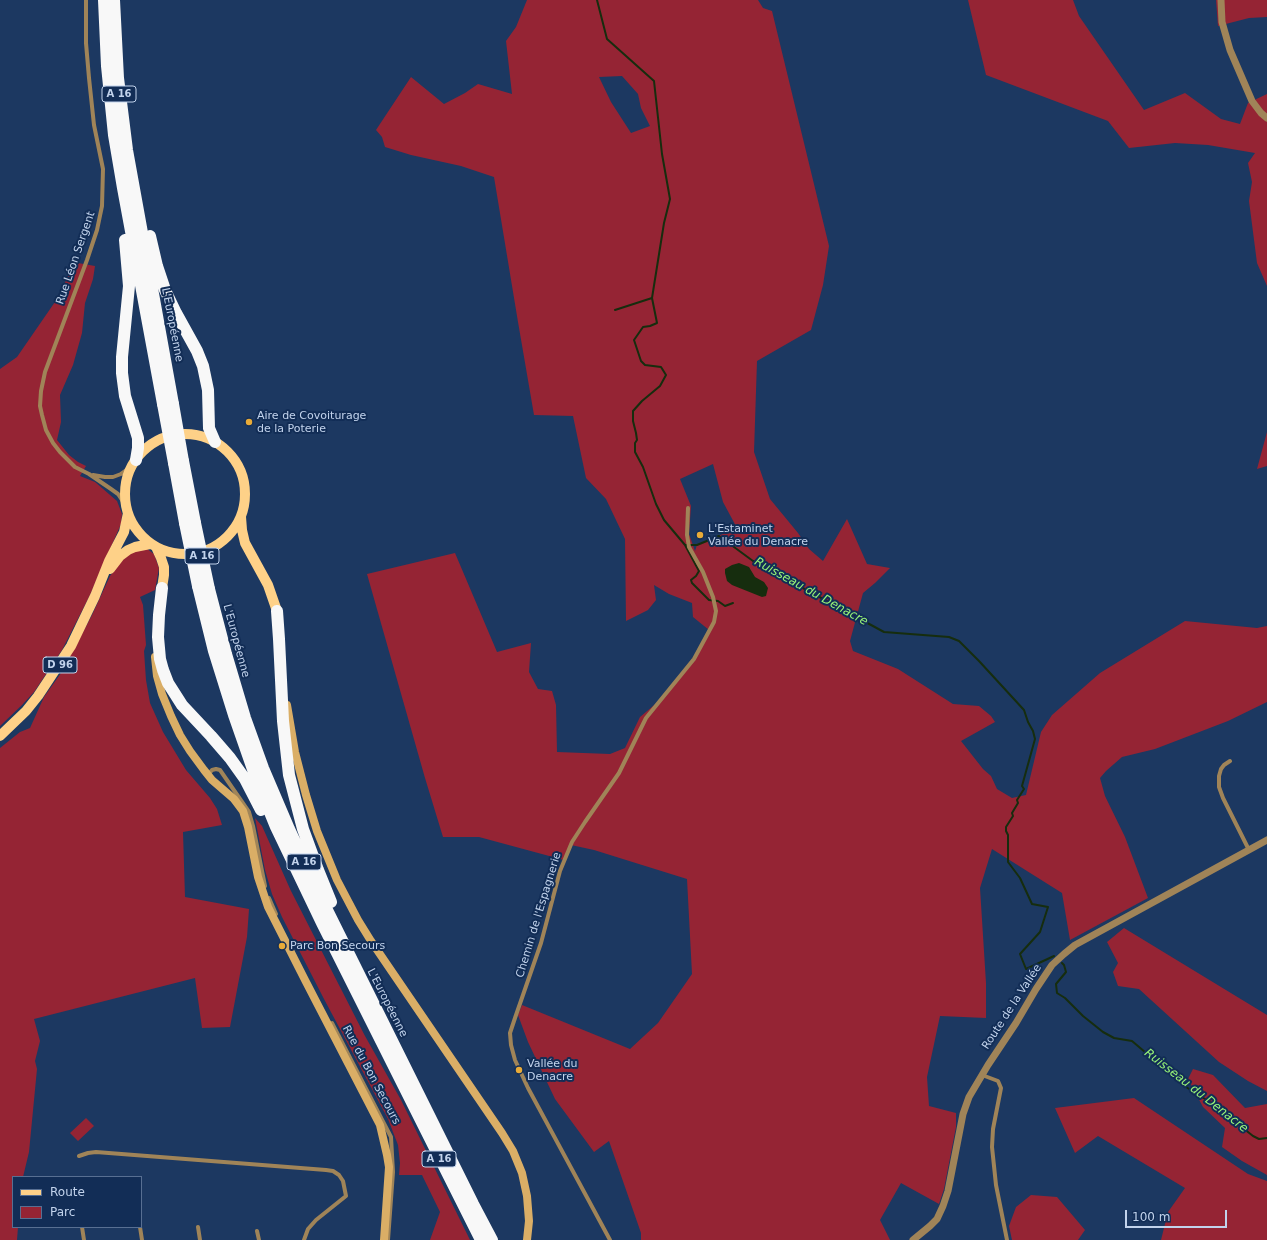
<!DOCTYPE html>
<meta charset="utf-8">
<style>
body{margin:0}
#map{position:relative;width:1267px;height:1240px;overflow:hidden;background:#1c3861;font-family:"DejaVu Sans",sans-serif}
canvas{display:block}
.legend{position:absolute;left:12px;top:1176px;width:130px;height:52px;box-sizing:border-box;background:#122d56;border:1px solid #586f92;margin:0;padding:5px 7px;list-style:none;font-size:12px;color:#c2d3ec}
.legend li{display:flex;align-items:center;gap:8px;height:20px}
.legend b{width:20px;border:1px solid #586f92}
.scale{position:absolute;left:1125px;top:1210px;width:102px;height:18px;box-sizing:border-box;border:2px solid #c2d3ec;border-top:0;padding-left:5px;font-size:12px;line-height:14px;white-space:nowrap;color:#c2d3ec;-webkit-text-stroke:3px #122d56;paint-order:stroke}
</style>
<div id="map">
<canvas width="1267" height="1240"></canvas>
<ul class="legend">
<li><b style="height:5px;background:#fed188"></b>Route</li>
<li><b style="height:11px;background:#952434"></b>Parc</li>
</ul>
<div class="scale">100 m</div>
</div>
<script>
const c = document.querySelector('canvas').getContext('2d');
c.lineJoin = 'round';
function fill(path, color) { c.fillStyle = color; c.fill(path, 'evenodd'); }
const poly = rows => new Path2D(rows.map(r => 'M' + r).join(''));
function stroke(path, color, width, dash) { c.strokeStyle = color; c.lineWidth = width; c.lineCap = dash ? 'butt' : 'round'; c.setLineDash(dash || []); c.stroke(path); }
function label(font, color, halo, rows, align = 'center') {
  c.font = font + ' "DejaVu Sans",sans-serif'; c.lineWidth = 4; c.setLineDash([]); c.textBaseline = 'middle'; c.strokeStyle = halo; c.fillStyle = color; for (const [text, x, y, turn = 0] of rows) {
    c.save(); c.translate(x, y); c.rotate((+turn || 0) * Math.PI / 180); c.textAlign = isNaN(turn) ? turn : align; if (halo) c.strokeText(text, 0, 0); c.fillText(text, 0, 0); c.restore();
  }
}
fill(poly([
 [527,0,758,0,763,8,772,11,829,246,823,285,811,330,757,361,754,452,770,499,798,533,809,549,823,561,847,519,867,564,890,568,875,583,863,593,850,641,853,651,898,669,953,704,979,706,991,716,995,722,961,741,983,769,991,776,997,789,1012,798,1026,795,1041,732,1052,715,1100,673,1185,621,1257,628,1267,626,1267,702,1228,721,1155,749,1122,757,1106,771,1100,778,1105,796,1125,837,1148,898,1070,940,1062,893,992,849,980,888,986,983,986,1018,940,1016,927,1077,929,1106,956,1113,956,1127,944,1189,939,1204,901,1183,880,1220,890,1240,641,1240,641,1233,609,1141,594,1152,555,1099,528,1042,518,1015,522,1005,630,1049,658,1023,692,974,687,879,594,850,571,845,564,860,479,837,443,837,425,778,367,574,455,553,497,652,531,643,529,672,538,689,552,691,556,705,557,752,610,754,625,748,640,717,665,696,695,659,709,630,693,617,692,603,669,594,654,585,656,600,648,610,626,621,625,539,606,499,586,478,573,416,534,415,518,322,494,177,461,166,411,155,385,147,382,137,376,130,411,77,444,104,465,93,478,84,512,94,506,41,516,27],
 [622,76,638,94,641,108,650,126,631,133,611,102,599,77],
 [713,464,723,502,737,528,697,545,695,551,689,534,691,506,680,479],
 [968,0,1073,0,1079,16,1144,110,1185,93,1221,119,1240,124,1248,103,1267,94,1267,286,1257,263,1249,201,1252,182,1248,163,1255,153,1208,145,1175,143,1129,148,1108,121,986,75],
 [1216,0,1267,0,1267,17,1249,18,1218,26],
 [78,263,95,266,93,279,85,303,82,333,73,365,60,395,61,422,57,440,69,455,78,462,86,466,80,476,95,482,117,501,122,514,121,524,90,595,62,650,34,692,22,705,0,726,0,369,17,357,57,299,72,268],
 [1267,432,1267,466,1257,469],
 [146,548,154,554,159,568,155,590,140,597,143,605,146,645,144,651,146,680,150,703,163,732,186,770,210,798,217,809,222,825,183,832,185,897,249,909,247,937,230,1027,202,1028,195,978,34,1019,40,1041,35,1061,37,1069,29,1152,23,1177,13,1177,13,1227,18,1227,17,1240,0,1240,0,748,20,732,30,728,44,697,61,673,92,615,110,576,120,562,132,552],
 [255,818,262,826,291,891,365,1036,401,1100,470,1240,430,1240,440,1212,422,1175,399,1175,400,1163,398,1145,388,1119,324,999,282,917,272,894,265,870],
 [1124,928,1267,1015,1267,1091,1248,1081,1219,1062,1139,989,1118,986,1113,972,1118,963,1107,942],
 [1193,1069,1213,1075,1245,1108,1267,1104,1267,1175,1242,1161,1222,1147,1225,1128,1203,1107,1188,1079],
 [1134,1098,1248,1174,1267,1181,1267,1240,1161,1240,1168,1212,1185,1188,1098,1136,1075,1153,1055,1108],
 [86,1118,94,1126,78,1141,70,1133],
 [1031,1195,1057,1197,1085,1230,1078,1240,1012,1240,1009,1226,1016,1207]
]), '#952434');
fill(poly([
 [739,563,749,567,755,577,764,582,768,588,766,596,762,597,732,585,727,581,725,573,725,569,732,565]
]), '#162d0e');
stroke(poly([
 [597,0,607,39,654,81,662,154,670,199,664,223,652,298,657,323,650,326,643,327,634,340,641,361,645,365,661,367,666,375,660,386,642,401,633,411,633,421,636,433,637,440,635,443,635,452,643,467,656,504,664,520,685,545,697,545,719,536,753,561,884,632,949,637,959,641,979,661,1024,710,1028,722,1033,731,1035,739,1022,786,1024,789,1017,800,1018,803,1012,813,1013,816,1006,827,1006,831,1008,835,1008,862,1020,878,1032,904,1048,907,1040,932,1020,954,1026,969,1054,956],
 [615,310,652,298],
 [685,545,699,571,696,576,691,580,692,583,709,600,718,601,725,606,733,603],
 [1062,963,1064,965,1066,972,1056,984,1057,993,1065,998,1083,1016,1103,1032,1114,1038,1132,1041,1186,1087,1213,1104,1253,1136,1259,1139,1267,1138]
]), '#162d0e', 2);
stroke(poly([
 [86,0,86,43,89,78,94,125,103,169,102,206,97,230,87,260,45,372,41,391,40,406,42,415,46,430,53,443,60,452,75,467,89,474,111,489,118,494,126,506],
 [93,475,105,477,113,477,121,474,131,467],
 [1230,761,1224,765,1221,769,1219,776,1219,787,1223,798,1249,850],
 [208,775,212,770,216,769,220,770,249,812,253,826,265,886],
 [269,898,276,914],
 [332,1023,391,1137,393,1172,388,1240],
 [982,1075,998,1081,1001,1088,993,1129,992,1147,996,1185,1007,1240],
 [79,1156,88,1153,96,1152,326,1170,333,1171,339,1175,343,1181,346,1196,316,1220,308,1229,304,1240],
 [82,1227,84,1240],
 [140,1227,142,1240],
 [198,1227,200,1240],
 [257,1231,259,1240],
 [610,1240,528,1088,515,1060,511,1045,510,1033,515,1018,541,943,560,871,572,842,585,822,619,773,646,718,694,659,714,622,716,611,713,597,703,572,689,547,687,535,688,508]
]), '#a08458', 4);
stroke(poly([
 [1221,0,1222,22,1230,50,1252,101,1261,113,1267,118],
 [913,1240,930,1226,937,1219,943,1206,948,1191,963,1114,969,1097,988,1065,1016,1023,1036,989,1052,965,1064,954,1075,945,1267,840]
]), '#a08458', 7);
stroke(poly([
 [155,657,157,676,162,694,171,716,180,735,190,751,204,770,212,780,234,799,243,811,248,827,258,877,268,907,305,980,380,1125,387,1155,389,1167,384,1240],
 [287,705,295,752,306,795,317,831,337,880,358,920,371,941,502,1133,513,1151,522,1173,527,1196,529,1221,527,1240]
]), '#daae66', 8);
stroke(poly([
 '125 494a60 60 0 1 1 120 0a60 60 0 1 1-120 0Z',
 [241,517,242,530,245,543,268,585,277,611],
 [156,547,161,558,164,567,164,575,162,588],
 [110,569,120,556,128,550,135,547,150,544],
 [0,736,26,711,38,696,71,646,95,596,109,561,124,532,128,513]
]), '#fed188', 10);
stroke(poly([
 [104,0,107,66,114,135,123,188,163,404],
 [114,0,118,78,127,150,173,404],
 [150,236,157,266,165,290,176,313,197,351,203,366,208,390,209,428,215,442],
 [125,240,129,286,122,357,122,373,125,396,138,438,138,448,136,460],
 [183,461,195,523],
 [174,463,185,523],
 [198,586,214,651,234,715,256,778,276,827,322,923,481,1240],
 [162,588,159,615,158,637,160,659,163,670,168,683,182,705,211,736,230,758,245,779,261,810],
 [209,589,226,654,245,718,263,768,289,829,324,904,473,1204,492,1240],
 [277,611,279,639,283,721,289,775,303,829,318,870,331,902]
]), '#f8f8f8', 12);
stroke(poly([
 [163,404,174,463],
 [173,404,183,461],
 [185,523,198,586],
 [195,523,209,589]
]), '#f8f8f8', 12);
for (const [x, y, r, color] of [
 [249,422,4,"#e9ab38"],
 [700,535,4,"#e9ab38"],
 [282,946,4,"#e9ab38"],
 [519,1070,4,"#e9ab38"]
]) { const dot = new Path2D(); dot.arc(x, y, r, 0, 2 * Math.PI); c.fillStyle = color; c.fill(dot); stroke(dot, '#122d56', 1.5); }
for (const [x, y, w] of [
 [119,94,34],
 [202,556,34],
 [60,665,34],
 [304,862,34],
 [439,1159,34]
]) { const box = new Path2D(); box.roundRect(x - w / 2, y - 8, w, 16, 3); c.fillStyle = '#122d56'; c.fill(box); stroke(box, '#c2d3ec', 1); }
label('bold 10px', '#c2d3ec', null, [
 ["A 16",119,94],
 ["A 16",202,556],
 ["D 96",60,665],
 ["A 16",304,862],
 ["A 16",439,1159]
]);
label('11px', '#c2d3ec', '#122d56', [
 ["Rue Léon Sergent",76,258,-71],
 ["L'Européenne",172,325,79],
 ["L'Européenne",236,641,75],
 ["Chemin de l'Espagnerie",539,915,-73],
 ["L'Européenne",387,1003,63],
 ["Route de la Vallée",1012,1007,-57],
 ["Rue du Bon Secours",371,1075,62]
]);
label('11px', '#c2d3ec', '#122d56', [
 ["Aire de Covoiturage",257,416],
 ["de la Poterie",257,429],
 ["L'Estaminet",708,529],
 ["Vallée du Denacre",708,542],
 ["Parc Bon Secours",290,946],
 ["Vallée du",527,1064],
 ["Denacre",527,1077]
], 'left');
label('italic 12px', '#98f478', '#122d56', [
 ["Ruisseau du Denacre",811,592,29],
 ["Ruisseau du Denacre",1196,1091,38]
]);
</script>
